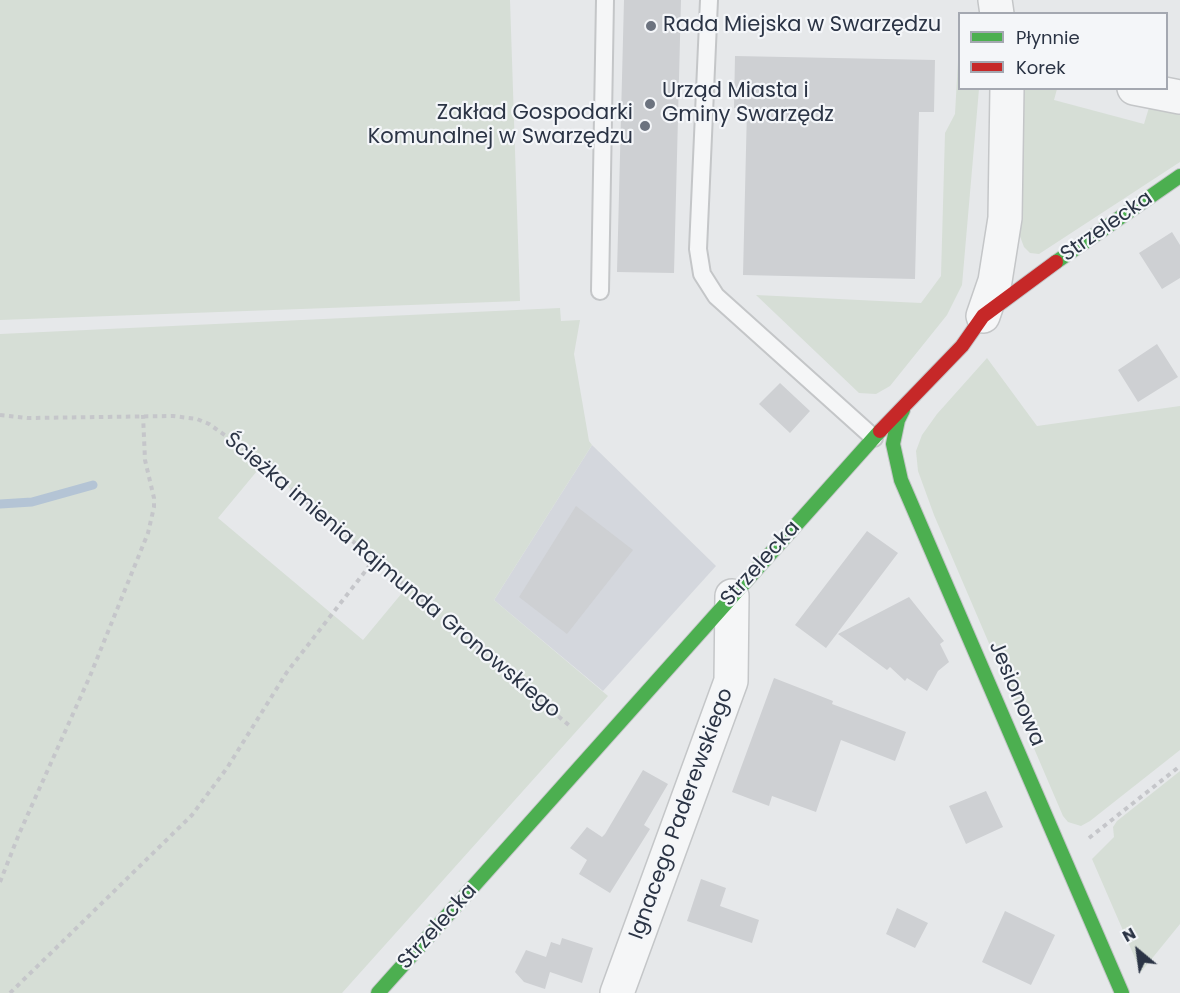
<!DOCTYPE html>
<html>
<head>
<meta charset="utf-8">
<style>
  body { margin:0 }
  #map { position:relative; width:1180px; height:993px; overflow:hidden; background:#e6e8ea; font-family:Poppins,sans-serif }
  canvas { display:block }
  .legend { position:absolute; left:958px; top:12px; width:210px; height:78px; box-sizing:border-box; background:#f4f6f9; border:2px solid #a4a8b1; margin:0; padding:8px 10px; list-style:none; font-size:18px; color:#2b3445 }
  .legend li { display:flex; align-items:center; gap:12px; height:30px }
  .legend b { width:30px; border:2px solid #a4a8b1 }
  .north { position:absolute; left:1108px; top:921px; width:60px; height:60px; -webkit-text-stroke:4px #f4f6f9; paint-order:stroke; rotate:331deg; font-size:16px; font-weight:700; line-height:24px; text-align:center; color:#2b3445 }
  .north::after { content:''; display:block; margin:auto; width:21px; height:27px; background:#2b3445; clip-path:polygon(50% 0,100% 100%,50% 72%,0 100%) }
</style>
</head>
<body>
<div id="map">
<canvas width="1180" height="993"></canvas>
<ul class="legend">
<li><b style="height:8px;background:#4caf50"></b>Płynnie</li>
<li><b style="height:8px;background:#c62828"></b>Korek</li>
</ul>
<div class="north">N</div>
</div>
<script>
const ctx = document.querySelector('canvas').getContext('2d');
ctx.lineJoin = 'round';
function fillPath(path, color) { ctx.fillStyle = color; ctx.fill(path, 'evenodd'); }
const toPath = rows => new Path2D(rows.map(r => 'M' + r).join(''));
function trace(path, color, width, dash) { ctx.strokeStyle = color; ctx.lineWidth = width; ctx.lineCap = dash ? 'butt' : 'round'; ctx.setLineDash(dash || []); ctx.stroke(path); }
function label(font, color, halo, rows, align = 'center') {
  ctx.font = font + ' Poppins,sans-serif'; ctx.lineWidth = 4.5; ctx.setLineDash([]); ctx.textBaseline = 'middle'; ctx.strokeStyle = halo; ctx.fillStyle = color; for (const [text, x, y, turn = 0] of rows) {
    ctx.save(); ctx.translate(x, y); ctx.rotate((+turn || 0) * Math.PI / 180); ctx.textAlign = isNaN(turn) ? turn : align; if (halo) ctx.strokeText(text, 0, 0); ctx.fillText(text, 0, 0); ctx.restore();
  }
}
fillPath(toPath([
  [592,445,716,566,603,691,494,600]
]), '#d4d7dd');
fillPath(toPath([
  [0,0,510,0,520,301,0,320],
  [958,61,960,88,979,89,962,285,947,315,890,386,876,394,859,393,756,295,921,303,941,276,945,133,955,114],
  [1024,89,1057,89,1054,100,1144,124,1151,101,1180,105,1180,162,1039,254,1030,253,1024,247,1018,231],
  [560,308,561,321,580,320,574,354,589,441,592,445,494,600,608,696,342,993,0,993,0,334],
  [262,465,407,587,363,640,218,518],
  [987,358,1037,426,1180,406,1180,750,1090,821,1081,826,1068,822,1063,816,934,515,918,471,916,451,922,435,937,414],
  [1180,771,1180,924,1141,972,1092,859,1114,837,1113,827,1117,821]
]), '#d6ded6');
trace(toPath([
  [0,504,32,502,93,485]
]), '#b4c4d5', 9);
fillPath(toPath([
  [624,0,681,0,674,273,617,272],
  [735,56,935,60,934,112,919,112,915,279,743,275,747,108,734,108],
  [1172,232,1180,245,1180,278,1162,289,1139,253],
  [1157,344,1178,377,1138,402,1118,370],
  [780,383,810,411,790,433,759,404],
  [576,506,633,550,567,634,519,597],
  [867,531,898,553,826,648,795,625],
  [909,597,944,641,940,644,949,662,938,671,927,691,907,678,905,681,890,667,887,670,838,634],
  [774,678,833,701,832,704,906,732,895,761,841,740,816,812,772,796,769,806,732,792],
  [643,770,668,784,644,825,650,829,610,893,579,874,587,860,570,848,587,827,602,837,605,834],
  [986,791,1003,827,966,844,949,806],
  [701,879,726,888,720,906,759,920,752,943,687,921],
  [897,908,928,923,915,948,886,934],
  [1005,911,1055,935,1031,985,982,962],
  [562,938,593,948,582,983,550,972,545,989,524,982,515,972,526,950,546,957,551,942,560,945]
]), '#ced0d3');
const lane = toPath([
  [709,0,698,249,702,274,716,296,874,438],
  [600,291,605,0]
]);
const street = toPath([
  [995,0,997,14],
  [1134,88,1180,97],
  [983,316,995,281,1005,218,1007,88],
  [617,993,731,681,732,596]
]);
const fast = toPath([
  [1056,262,1180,176],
  [903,410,898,420,893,444,901,480,1122,993],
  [378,993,880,431]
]);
const jam = toPath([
  [880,431,962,346,983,316,1056,262]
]);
trace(lane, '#c4c6c8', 20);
trace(street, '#c4c6c8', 36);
trace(fast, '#c4c6c8', 16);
trace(jam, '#c4c6c8', 16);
trace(toPath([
  [0,415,28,418,173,416,197,419,209,424,243,448,571,727],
  [1089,838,1180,766],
  [0,882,19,834,90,676,148,533,154,507,154,498,145,460,143,415],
  [10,993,192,815,227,768,287,672,374,560]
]), '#c5c6ca', 4, [4.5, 4.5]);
trace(lane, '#f5f6f7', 16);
trace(street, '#f5f6f7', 33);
trace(fast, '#4caf50', 14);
trace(jam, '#c62828', 14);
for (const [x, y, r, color] of [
  [651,26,6,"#6c737f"],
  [650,104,6,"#6c737f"],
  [645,126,6,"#6c737f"]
]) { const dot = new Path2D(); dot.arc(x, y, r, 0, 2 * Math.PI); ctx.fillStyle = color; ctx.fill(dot); trace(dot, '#f4f6f9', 2); }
label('21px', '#2b3445', '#f4f6f9', [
  ["Rada Miejska w Swarzędzu",663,26],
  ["Urząd Miasta i",662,92],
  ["Gminy Swarzędz",662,116],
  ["Zakład Gospodarki",633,114,"right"],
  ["Komunalnej w Swarzędzu",633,138,"right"]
], 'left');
label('21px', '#2b3445', '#f4f6f9', [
  ["Strzelecka",1107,227,-35],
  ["Strzelecka",761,564,-48],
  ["Ścieżka imienia Rajmunda Gronowskiego",392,576,40],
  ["Jesionowa",1016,694,67],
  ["Ignacego Paderewskiego",682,814,-70],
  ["Strzelecka",438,927,-48]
]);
</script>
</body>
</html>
